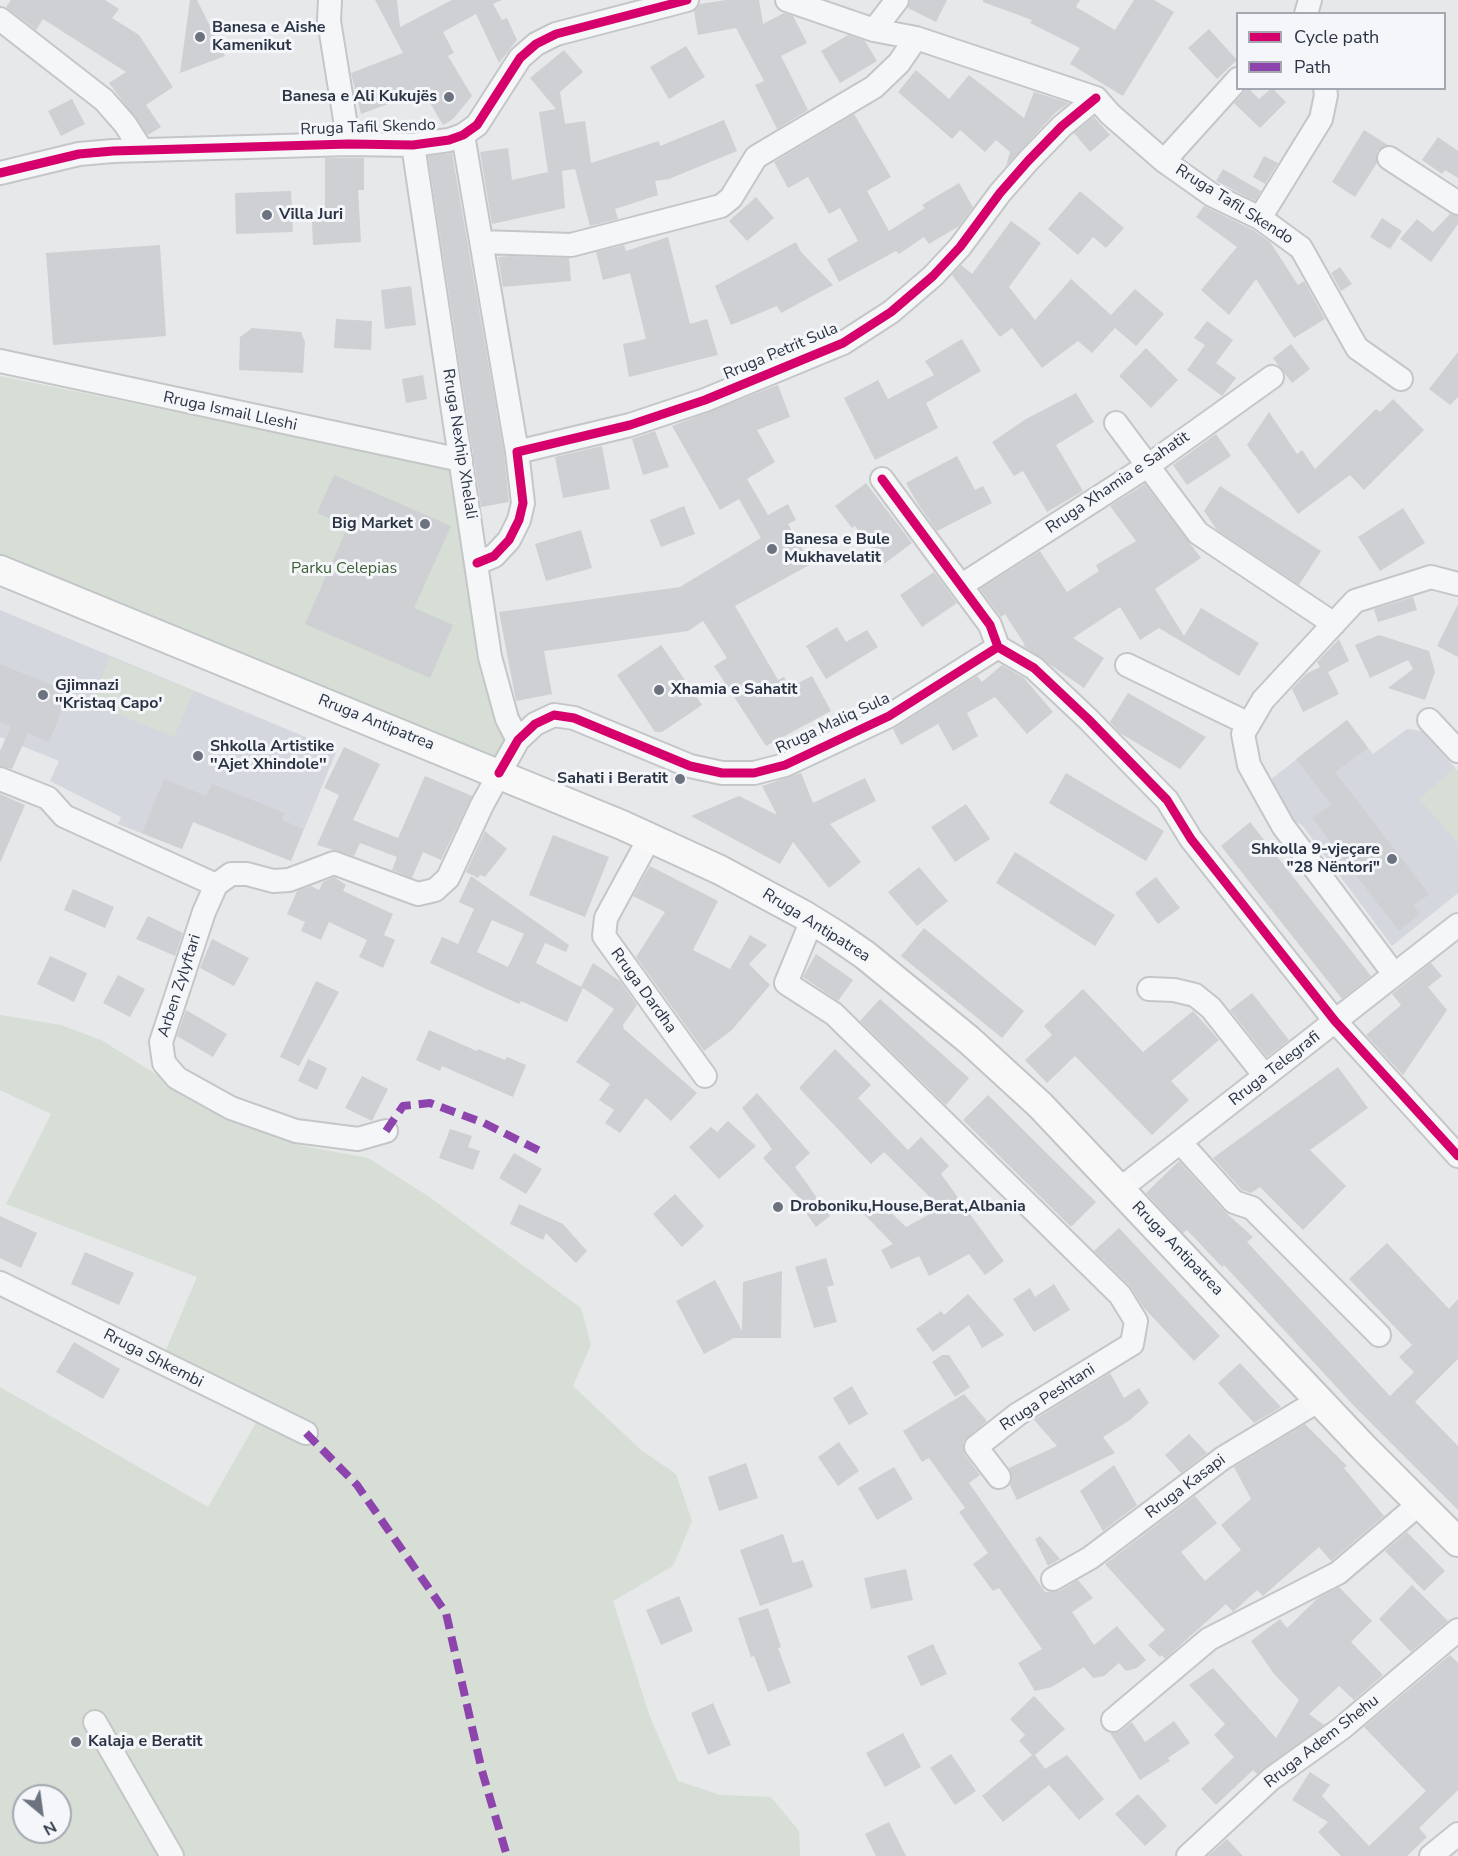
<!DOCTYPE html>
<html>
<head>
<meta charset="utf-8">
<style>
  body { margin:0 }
  #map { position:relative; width:1458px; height:1856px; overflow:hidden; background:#e6e8ea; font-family:"Nunito Sans",sans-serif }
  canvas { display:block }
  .legend { position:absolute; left:1236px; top:12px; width:210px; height:78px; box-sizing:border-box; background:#f4f6f9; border:2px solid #a4a8b1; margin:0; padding:8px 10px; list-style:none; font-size:18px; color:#2b3445 }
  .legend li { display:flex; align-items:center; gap:12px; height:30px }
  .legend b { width:30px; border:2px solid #a4a8b1 }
  .north { position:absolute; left:12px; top:1784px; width:60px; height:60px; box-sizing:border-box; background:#f4f6f9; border:2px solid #a4a8b1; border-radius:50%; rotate:151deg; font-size:16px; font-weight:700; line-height:24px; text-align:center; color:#2b3445 }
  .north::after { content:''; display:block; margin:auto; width:21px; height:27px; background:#6c737f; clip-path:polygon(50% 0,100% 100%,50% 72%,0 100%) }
</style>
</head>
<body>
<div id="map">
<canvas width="1458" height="1856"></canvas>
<ul class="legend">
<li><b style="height:8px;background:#d6006c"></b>Cycle path</li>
<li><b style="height:8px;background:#8e44ad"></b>Path</li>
</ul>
<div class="north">N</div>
</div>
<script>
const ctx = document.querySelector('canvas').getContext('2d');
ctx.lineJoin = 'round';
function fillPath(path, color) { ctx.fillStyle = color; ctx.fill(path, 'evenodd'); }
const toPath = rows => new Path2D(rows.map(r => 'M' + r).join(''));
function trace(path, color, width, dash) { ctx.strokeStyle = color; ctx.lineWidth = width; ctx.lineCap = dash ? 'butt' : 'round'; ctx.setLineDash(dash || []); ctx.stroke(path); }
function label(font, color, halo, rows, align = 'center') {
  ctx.font = font + ' "Nunito Sans",sans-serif'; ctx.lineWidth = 6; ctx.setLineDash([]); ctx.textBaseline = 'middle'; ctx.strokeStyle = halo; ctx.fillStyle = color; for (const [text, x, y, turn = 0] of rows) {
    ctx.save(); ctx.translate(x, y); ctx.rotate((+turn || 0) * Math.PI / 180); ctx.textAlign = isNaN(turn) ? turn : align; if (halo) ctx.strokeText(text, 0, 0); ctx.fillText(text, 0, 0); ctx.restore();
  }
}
fillPath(toPath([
  [0,610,337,750,291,861,193,822,182,849,118,824,121,817,50,781,59,761,0,737],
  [1347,720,1373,754,1407,729,1422,731,1458,771,1458,893,1392,946,1302,825,1281,815,1266,783]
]), '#d4d7dd');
fillPath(toPath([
  [0,376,454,469,488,695,505,736,495,760,0,560],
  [110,657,194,691,174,737,90,703],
  [1454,768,1458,772,1458,843,1419,799],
  [0,1015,61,1025,101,1040,217,1112,298,1145,368,1158,428,1196,581,1308,591,1345,573,1386,641,1450,676,1474,692,1521,673,1566,613,1601,650,1717,678,1781,720,1795,771,1797,799,1831,800,1856,0,1856,0,1387,208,1507,265,1407,163,1357,197,1277,6,1204,51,1114,0,1090],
  [24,1796,60,1796,60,1832,24,1832]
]), '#d6ded6');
fillPath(toPath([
  [11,0,105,0,119,9,112,18,139,35,173,87,146,105,161,127,148,135,109,83,126,72,43,19,36,30,6,7],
  [190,0,197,0,225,56,180,73],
  [375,0,397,0,400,27,452,0,502,0,493,4,502,20,507,18,517,40,499,63,476,14,443,32,454,53,448,56,472,96,453,119,443,125,423,91,361,114,351,73,403,53],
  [726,0,759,0,763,24,784,13,793,16,807,43,781,56,808,110,777,129,755,85,764,81,736,28,698,35,694,11,700,4],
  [910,0,947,0,936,22,908,8],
  [983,0,1080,0,1076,7,1115,30,1134,0,1154,0,1174,12,1123,96,1070,64,1080,48,1030,23,1032,20,983,2],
  [1209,29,1237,60,1217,79,1188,48],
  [848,35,865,41,877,61,840,83,821,51],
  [686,46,705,77,669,99,650,67],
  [564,50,583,72,560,92,565,124,585,121,591,163,659,141,660,146,724,120,737,151,669,179,655,181,658,195,615,209,618,219,590,226,575,169,562,171,565,208,492,224,480,152,508,148,512,180,548,172,539,112,556,109,530,78],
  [916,70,949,99,969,75,1024,118,1034,92,1069,103,1056,112,1006,166,1010,152,996,140,985,152,960,130,952,139,898,92],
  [1248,88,1259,99,1272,88,1286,102,1260,128,1234,103],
  [72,99,85,124,61,136,48,111],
  [854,114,891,177,867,191,889,231,925,208,922,205,959,183,973,207,959,226,929,244,924,237,899,254,896,251,839,282,827,259,858,241,840,208,829,214,808,177,788,188,774,162],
  [1094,117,1110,135,1090,152,1074,133],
  [1364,130,1388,145,1377,151,1377,163,1355,197,1332,182],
  [1438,137,1458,151,1458,178,1445,170,1442,174,1422,160],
  [452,153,504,454,509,502,481,507,428,156],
  [1264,156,1278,163,1265,184,1253,177],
  [325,158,364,158,364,190,358,190,361,242,313,245,312,221,325,220],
  [1223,169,1261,191,1255,201,1216,181],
  [291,191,293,232,236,234,235,193],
  [1080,191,1124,228,1106,248,1093,237,1078,255,1048,229],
  [756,197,774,218,747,241,729,221],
  [1204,206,1253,230,1270,242,1298,285,1304,281,1325,319,1294,338,1256,279,1229,315,1201,290,1237,247,1196,217],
  [1450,214,1458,216,1458,224,1431,262,1400,239,1417,219,1433,232],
  [1382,218,1402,231,1390,249,1370,237],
  [1011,221,1041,243,1009,287,1035,320,1071,279,1111,315,1135,289,1164,314,1136,346,1115,328,1092,353,1078,341,1042,368,1012,328,1000,337,952,275,961,265,972,274],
  [668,237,690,324,707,319,718,355,629,377,623,344,646,339,630,273,603,280,596,252,624,245,626,251],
  [796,242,801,252,833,285,781,313,777,306,731,325,715,286],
  [160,245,166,336,53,345,46,253],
  [509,256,569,258,571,281,503,287,498,257],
  [1340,267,1352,284,1341,291,1331,273],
  [411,286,416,325,385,329,381,290],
  [336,319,372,321,371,350,334,348],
  [1207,321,1233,340,1216,363,1236,378,1222,396,1187,370,1205,345,1194,338],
  [252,328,301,332,305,342,303,373,239,370,240,337],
  [962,339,981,371,926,403,938,428,875,460,844,398,878,380,888,399,934,375,925,361],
  [1291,344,1310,369,1292,383,1273,358],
  [1146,348,1178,380,1151,408,1119,376],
  [1458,352,1458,397,1450,405,1429,389],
  [423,375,427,399,406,403,402,379],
  [778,385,790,417,757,430,775,462,747,479,768,515,788,504,796,520,788,524,811,564,735,606,778,680,784,677,790,687,812,676,831,711,766,746,714,666,727,658,703,621,688,631,544,651,552,694,516,701,499,612,680,587,761,538,739,499,720,510,672,426],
  [1076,393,1094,422,1056,445,1083,491,1047,512,1023,471,1014,476,992,442,1026,419],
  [1393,399,1424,430,1364,490,1350,475,1298,514,1247,445,1269,412,1297,454,1302,450,1315,469,1376,409,1380,412],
  [655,431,669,467,643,475,632,439],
  [1216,434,1231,456,1187,485,1173,465],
  [602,446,610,489,563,498,555,457],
  [957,456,975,490,983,486,992,503,937,531,918,504,906,483],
  [334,475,451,526,414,608,453,625,430,678,305,624,348,526,317,513],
  [866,483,912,543,884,564,855,526,852,528,835,506],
  [1145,484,1201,558,1155,589,1184,636,1201,608,1259,643,1239,676,1159,628,1140,640,1120,607,1073,638,1104,658,1084,688,1023,646,1025,645,1005,614,1001,617,980,589,1040,551,1067,592,1099,571,1096,565,1136,541,1110,506],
  [1220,486,1321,551,1299,585,1217,530,1204,511],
  [684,506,695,534,661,547,650,520],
  [1403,508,1425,543,1380,571,1358,537],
  [581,530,592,568,546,581,535,544],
  [934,572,957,603,922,627,900,595],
  [1413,597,1417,610,1378,622,1374,609],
  [1458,604,1458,657,1437,646],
  [837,627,846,642,867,630,878,647,826,679,806,646],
  [1379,635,1429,651,1435,672,1425,700,1388,688,1413,669,1408,660,1370,678,1355,645],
  [1339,639,1349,661,1328,672,1339,694,1303,712,1292,689,1306,674,1320,667,1317,662],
  [661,645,702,705,662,732,655,732,617,675],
  [0,664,69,692,49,742,28,733,12,769,0,766,0,751,11,726,0,722],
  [1002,665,1024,678,1053,712,1027,734,995,697,967,713,978,736,953,751,938,724,901,745,893,729,977,676,982,682],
  [1128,693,1206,737,1180,769,1120,733,1110,722],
  [1347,720,1368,748,1335,772,1429,894,1413,906,1420,914,1399,931,1312,818,1331,804,1296,759],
  [344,747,380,764,353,820,398,838,425,776,472,796,441,860,423,852,412,878,392,870,397,857,360,843,354,856,317,845,339,795,324,788],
  [801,773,813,803,865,778,876,801,830,824,861,862,829,888,793,842,780,864,691,816,739,796,777,815,762,786],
  [1066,773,1164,831,1146,861,1049,803],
  [164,779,206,796,212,784,285,813,282,820,303,829,291,861,193,822,182,849,142,833],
  [0,794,25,805,0,863],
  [966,804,990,839,955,862,931,827],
  [1250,822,1371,976,1342,999,1221,846],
  [485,831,507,849,485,877,480,875,478,878,466,872],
  [553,835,609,857,585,917,529,895],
  [1015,852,1115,915,1095,946,996,883],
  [650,866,718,901,693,950,730,969,750,935,767,945,749,964,770,985,732,1030,704,1051,636,957,665,912,633,896],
  [919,867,948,901,917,926,888,892],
  [471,876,569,945,566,952,545,943,536,963,581,987,593,963,620,981,637,1005,623,1025,624,1029,697,1093,671,1121,646,1098,620,1133,605,1123,614,1110,599,1100,610,1084,576,1062,614,1009,583,988,567,1022,521,1001,519,1004,430,963,442,937,458,944,474,909,459,902],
  [492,920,524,934,508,967,477,952],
  [334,877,346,885,343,891,393,914,384,935,395,940,383,968,359,957,367,940,329,922,321,940,301,931,305,922,287,914,297,891,311,886,319,890,323,882],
  [1156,877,1180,908,1158,924,1135,893],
  [73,889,114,907,105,928,64,910],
  [148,916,183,933,175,956,136,939],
  [924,928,1024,1011,1002,1038,901,956],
  [212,939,249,958,234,986,200,968],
  [816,954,853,980,838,1001,803,977],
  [50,956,87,973,74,1002,37,984],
  [1431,963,1442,976,1428,987,1447,1010,1403,1075,1366,1035,1401,1005,1392,994],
  [118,975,145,989,130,1017,103,1003],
  [316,981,339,992,299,1066,280,1057],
  [1083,989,1143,1052,1193,1011,1219,1040,1171,1081,1189,1100,1152,1135,1075,1056,1047,1083,1025,1060,1052,1035,1044,1026],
  [1252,993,1289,1040,1267,1057,1230,1010],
  [880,999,969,1078,946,1105,860,1021],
  [186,1010,227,1034,213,1057,177,1036],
  [429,1030,477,1051,478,1049,505,1060,507,1057,526,1065,513,1097,442,1066,440,1071,416,1060],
  [835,1049,871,1085,858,1098,908,1150,921,1137,949,1166,941,1174,1004,1261,985,1275,969,1254,929,1276,919,1256,891,1269,881,1250,893,1244,861,1211,875,1197,906,1227,941,1208,884,1152,871,1164,799,1088],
  [308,1059,327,1068,317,1090,298,1081],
  [1338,1067,1368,1108,1310,1150,1346,1186,1303,1230,1260,1187,1251,1193,1242,1190,1213,1158],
  [362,1076,388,1089,372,1121,345,1108],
  [757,1093,810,1153,795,1167,830,1216,816,1227,797,1200,799,1198,763,1158,772,1149,742,1108],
  [988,1095,1096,1202,1071,1227,963,1120],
  [728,1121,756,1146,719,1179,689,1147,711,1127,717,1132],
  [450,1129,472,1136,468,1147,480,1151,473,1170,439,1158],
  [514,1153,542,1169,526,1194,499,1178],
  [1179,1161,1224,1211,1253,1237,1247,1242,1390,1396,1414,1372,1399,1357,1412,1345,1349,1279,1387,1243,1449,1309,1458,1299,1458,1359,1415,1402,1458,1446,1458,1510,1354,1406,1224,1265,1222,1267,1187,1230,1183,1233,1146,1193],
  [675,1194,704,1226,682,1247,653,1214],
  [519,1204,563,1224,587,1251,576,1263,546,1233,543,1240,510,1224],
  [0,1216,37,1233,21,1268,0,1258],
  [1119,1228,1220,1336,1194,1361,1143,1307,1130,1286,1094,1251],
  [85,1252,134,1273,119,1305,71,1284],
  [826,1258,834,1285,827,1287,837,1322,814,1328,795,1267],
  [782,1271,781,1338,734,1338,704,1354,676,1301,715,1280,742,1331,743,1282],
  [1054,1284,1070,1310,1034,1332,1013,1299,1030,1288,1035,1297],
  [968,1294,1004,1335,982,1348,969,1325,933,1352,916,1329,941,1311,944,1315],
  [74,1342,120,1369,103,1399,56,1372],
  [942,1355,949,1355,970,1387,955,1397,932,1362],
  [1240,1363,1281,1407,1254,1423,1218,1383],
  [1110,1373,1124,1398,1139,1388,1149,1403,1130,1420,1103,1437,1115,1453,1017,1500,1010,1485,1012,1476,1009,1468,1057,1446,1034,1420],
  [852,1386,868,1414,849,1425,833,1398],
  [964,1394,987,1421,963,1442,965,1455,980,1475,969,1483,1045,1592,1059,1591,1078,1580,1093,1598,1072,1612,1094,1645,1117,1626,1146,1660,1137,1668,1126,1671,1119,1663,1104,1676,1093,1678,1084,1667,1052,1687,1035,1691,1018,1663,1042,1649,999,1588,993,1591,973,1564,988,1553,959,1512,965,1508,929,1458,922,1462,903,1431],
  [1305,1424,1347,1466,1344,1468,1384,1516,1331,1561,1319,1547,1263,1596,1257,1590,1233,1612,1226,1604,1165,1659,1162,1655,1160,1657,1148,1645,1165,1630,1105,1564,1195,1496,1217,1523,1181,1552,1205,1581,1241,1550,1221,1525,1251,1499,1234,1467],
  [1189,1434,1207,1453,1181,1473,1165,1455],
  [839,1442,859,1471,838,1486,818,1457],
  [746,1463,758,1498,719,1511,708,1477],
  [1114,1465,1137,1505,1103,1531,1080,1491],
  [894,1467,913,1499,877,1520,858,1488],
  [1407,1532,1445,1571,1424,1591,1385,1551],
  [783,1534,793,1563,803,1560,813,1587,760,1606,740,1550],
  [1040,1536,1060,1559,1048,1566,1035,1539],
  [906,1569,913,1600,871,1609,864,1578],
  [1412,1585,1448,1621,1411,1652,1379,1619],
  [1339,1587,1372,1621,1351,1642,1383,1675,1354,1700,1339,1686,1309,1714,1324,1725,1257,1774,1253,1770,1216,1805,1201,1789,1234,1757,1214,1735,1225,1724,1189,1685,1213,1668,1276,1738,1299,1700,1274,1674,1251,1641,1280,1619,1287,1628,1318,1598],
  [679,1596,693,1631,661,1645,646,1610],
  [768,1608,781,1647,778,1648,791,1683,768,1692,754,1656,751,1657,738,1618],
  [933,1644,947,1674,921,1686,907,1656],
  [1450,1655,1458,1663,1458,1790,1419,1828,1427,1837,1407,1856,1341,1856,1318,1832,1328,1822,1292,1800,1310,1772,1330,1785,1322,1796,1369,1846,1426,1791,1364,1727],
  [1034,1696,1065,1729,1035,1755,1045,1769,1067,1755,1104,1799,1079,1820,1049,1785,1003,1822,982,1796,1032,1755,1019,1741,1025,1735,1010,1719],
  [713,1703,731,1745,708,1755,691,1713],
  [1174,1721,1190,1743,1168,1758,1170,1761,1140,1780,1110,1733,1121,1731,1132,1722,1145,1742],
  [903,1733,921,1767,885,1787,866,1753],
  [951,1754,976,1791,955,1805,930,1768],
  [1138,1794,1167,1826,1145,1846,1115,1814],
  [889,1822,906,1856,876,1856,865,1834],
  [1227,1839,1243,1856,1208,1856]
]), '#ced0d3');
const minor = toPath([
  [330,0,329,21,349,144],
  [787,0,874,30,916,38,1096,98,1110,114,1164,161,1212,195,1260,218,1301,248,1357,348,1401,379],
  [1306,14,1310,0],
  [0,19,104,100,125,124,141,149],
  [874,30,897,0],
  [463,135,517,452],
  [413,145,490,657,507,719,518,740],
  [1389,158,1458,203],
  [1164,161,1238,79],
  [0,173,79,154,113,151,349,144,413,145,449,140,463,135,477,125,520,58,536,44,556,34,687,0],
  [1260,218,1321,119,1326,95,1325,88],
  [481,242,571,245,721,206,731,198,756,157,874,87,899,63,916,38],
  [0,361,461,460],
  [1116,423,1198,533,1334,624],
  [477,563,494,556,509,540,519,520,523,503,517,452,630,425,705,400,843,343,891,312,933,276,960,247,1000,193,1028,161,1062,126,1096,98],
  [962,585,1149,465,1272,377],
  [998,647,1034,668,1088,719,1167,800,1191,839,1335,1021,1458,1156],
  [1127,665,1249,724],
  [1429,720,1458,751],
  [0,779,48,798,64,816,216,885,231,874,247,874,273,881,289,880,334,863,418,894,435,890,448,878,482,805,518,740,535,724,554,715,574,718,690,766,722,773,754,773,785,765,889,716,998,647,990,625,882,479],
  [650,837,606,918,604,936,705,1076],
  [216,885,204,912,161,1042,164,1063,177,1078,231,1108,296,1131,358,1139,386,1131],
  [812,920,786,983,834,1014,1120,1295,1136,1321,1132,1344,1018,1414,976,1447,999,1477],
  [1394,974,1283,826,1249,765,1243,734,1263,700,1355,601,1431,577,1458,584],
  [1149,989,1174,990,1195,995,1211,1008,1265,1076],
  [1180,1142,1234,1202,1252,1208,1379,1335],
  [1120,1189,1458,925],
  [0,1283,306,1433],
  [1053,1579,1090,1558,1223,1458,1321,1399],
  [1113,1720,1209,1639,1338,1573,1419,1504],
  [95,1722,172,1856],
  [1188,1856,1271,1779,1342,1728,1458,1630],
  [1431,1856,1458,1834]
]);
const major = toPath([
  [0,570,622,825,720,870,802,914,836,935,865,955,969,1040,1040,1105,1365,1449,1458,1542]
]);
trace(minor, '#c4c6c8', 26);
trace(major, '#c2c5c8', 32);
trace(minor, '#f5f6f7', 22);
trace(major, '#f8f8f8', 28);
trace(toPath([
  [386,1131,403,1106,430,1103,484,1123,540,1151],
  [306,1433,357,1485,446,1613,482,1771,507,1856]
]), '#8e44ad', 8, [15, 8]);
trace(toPath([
  [0,173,79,154,113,151,349,144,413,145,449,140,463,135,477,125,520,58,536,44,556,34,687,0],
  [477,563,494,556,509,540,519,520,523,503,517,452,630,425,705,400,843,343,891,312,933,276,960,247,1000,193,1028,161,1062,126,1096,98],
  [998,647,1034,668,1088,719,1167,800,1191,839,1335,1021,1458,1156],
  [499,773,518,740,535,724,554,715,574,718,690,766,722,773,754,773,785,765,889,716,998,647,990,625,882,479]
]), '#d6006c', 9);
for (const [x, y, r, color] of [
  [200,37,6,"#6c737f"],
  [449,97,6,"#6c737f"],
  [267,215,6,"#6c737f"],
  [425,524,6,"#6c737f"],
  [772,549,6,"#6c737f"],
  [659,690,6,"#6c737f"],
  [43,695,6,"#6c737f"],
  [198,756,6,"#6c737f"],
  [680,779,6,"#6c737f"],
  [1392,859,6,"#6c737f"],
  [778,1207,6,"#6c737f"],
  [76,1742,6,"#6c737f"]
]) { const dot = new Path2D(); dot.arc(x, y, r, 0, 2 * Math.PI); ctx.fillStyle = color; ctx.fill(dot); trace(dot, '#f4f6f9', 2); }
label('bold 16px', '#2b3445', '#f4f6f9', [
  ["Banesa e Aishe",212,28],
  ["Kamenikut",212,46],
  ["Banesa e Ali Kukujës",437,97,"right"],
  ["Villa Juri",279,215],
  ["Big Market",413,524,"right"],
  ["Banesa e Bule",784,540],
  ["Mukhavelatit",784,558],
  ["Gjimnazi",55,686],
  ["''Kristaq Capo'",55,704],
  ["Xhamia e Sahatit",671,690],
  ["Shkolla Artistike",210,747],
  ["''Ajet Xhindole''",210,765],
  ["Sahati i Beratit",668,779,"right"],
  ["Shkolla 9-vjeçare",1380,850,"right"],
  ["\"28 Nëntori\"",1380,868,"right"],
  ["Droboniku,House,Berat,Albania",790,1207],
  ["Kalaja e Beratit",88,1742]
], 'left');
label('16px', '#2b3445', '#f4f6f9', [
  ["Rruga Tafil Skendo",368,128,-2],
  ["Rruga Tafil Skendo",1234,205,32],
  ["Rruga Petrit Sula",781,352,-23],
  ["Rruga Ismail Lleshi",230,412,12],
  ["Rruga Nexhip Xhelali",459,444,81],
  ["Rruga Xhamia e Sahatit",1118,483,-34],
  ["Rruga Antipatrea",376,723,22],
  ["Rruga Maliq Sula",833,724,-25],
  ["Rruga Antipatrea",816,926,32],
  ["Arben Zylyftari",180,986,-72],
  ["Rruga Dardha",643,991,54],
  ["Rruga Telegrafi",1275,1069,-38],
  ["Rruga Antipatrea",1177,1249,46],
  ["Rruga Shkembi",153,1359,27],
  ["Rruga Peshtani",1048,1398,-33],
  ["Rruga Kasapi",1186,1487,-37],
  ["Rruga Adem Shehu",1322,1742,-38]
]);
label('16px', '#3f6138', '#f4f6f9', [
  ["Parku Celepias",344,569]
]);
</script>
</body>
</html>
